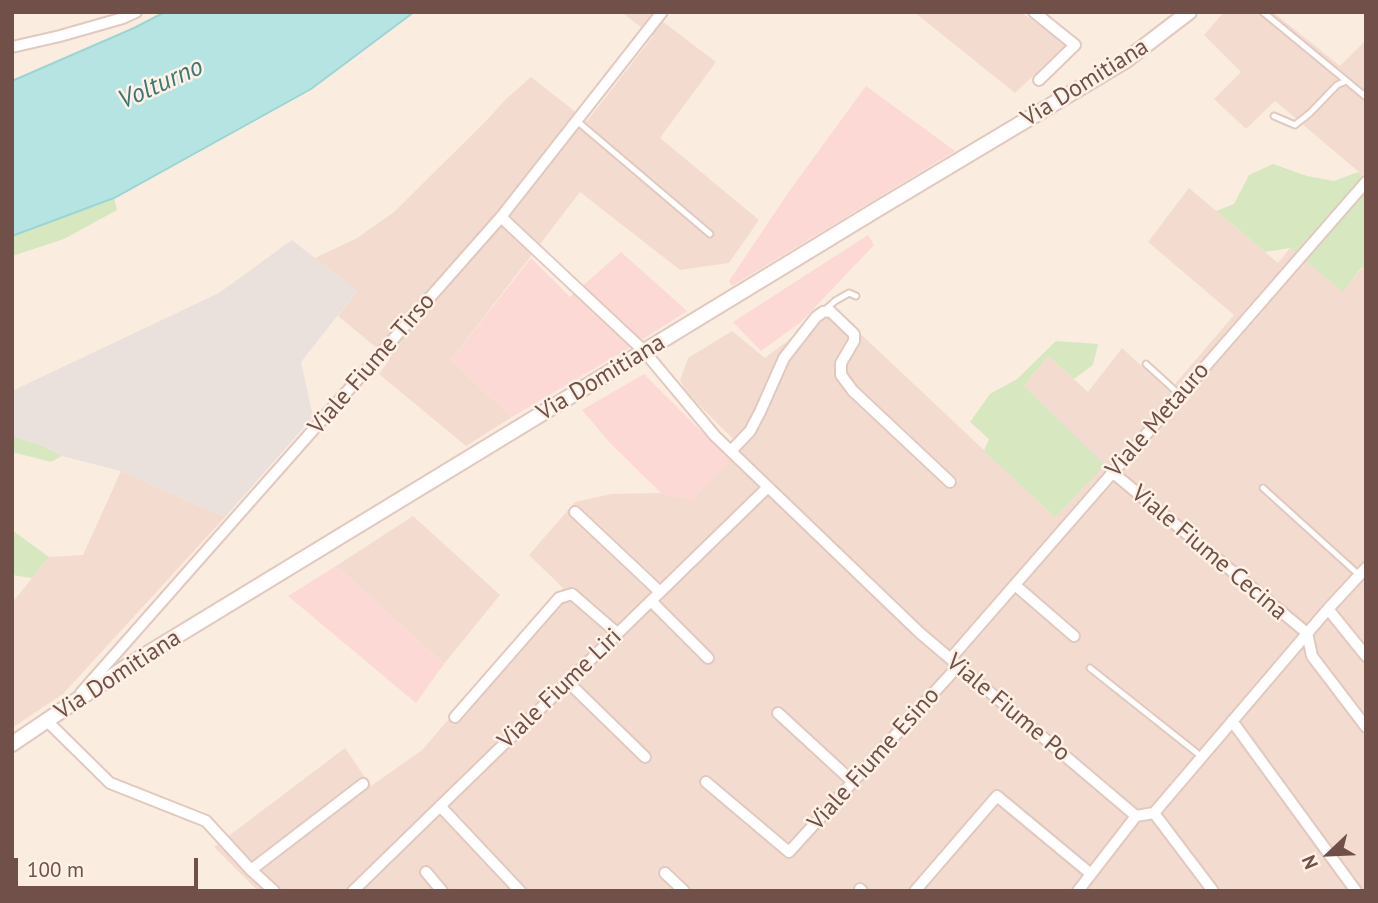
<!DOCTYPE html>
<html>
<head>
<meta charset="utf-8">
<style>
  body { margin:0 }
  #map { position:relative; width:1378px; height:903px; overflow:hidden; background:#fbece0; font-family:"PT Sans",sans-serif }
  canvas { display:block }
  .frame { position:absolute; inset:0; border:14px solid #715049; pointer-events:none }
  .north { position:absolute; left:1294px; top:819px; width:70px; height:70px; -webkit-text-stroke:5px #fff1e6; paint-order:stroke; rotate:247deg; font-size:19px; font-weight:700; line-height:28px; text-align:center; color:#715049 }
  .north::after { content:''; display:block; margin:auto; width:24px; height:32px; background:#715049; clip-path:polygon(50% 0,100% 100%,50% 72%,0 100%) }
  .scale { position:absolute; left:14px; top:858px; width:184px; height:32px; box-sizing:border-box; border:4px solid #715049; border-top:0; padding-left:9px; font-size:21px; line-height:24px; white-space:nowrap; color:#715049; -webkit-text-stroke:5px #fff1e6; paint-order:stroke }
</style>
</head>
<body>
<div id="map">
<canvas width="1378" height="903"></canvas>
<div class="frame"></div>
<div class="north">N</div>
<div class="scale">100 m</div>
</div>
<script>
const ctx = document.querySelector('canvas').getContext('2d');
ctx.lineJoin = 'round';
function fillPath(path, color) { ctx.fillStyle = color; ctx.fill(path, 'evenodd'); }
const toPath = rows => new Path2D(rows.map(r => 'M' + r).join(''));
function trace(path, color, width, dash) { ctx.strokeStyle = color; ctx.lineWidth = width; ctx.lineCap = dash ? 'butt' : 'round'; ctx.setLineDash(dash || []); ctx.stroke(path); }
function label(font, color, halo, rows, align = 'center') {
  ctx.font = font + ' "PT Sans",sans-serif'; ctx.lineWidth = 5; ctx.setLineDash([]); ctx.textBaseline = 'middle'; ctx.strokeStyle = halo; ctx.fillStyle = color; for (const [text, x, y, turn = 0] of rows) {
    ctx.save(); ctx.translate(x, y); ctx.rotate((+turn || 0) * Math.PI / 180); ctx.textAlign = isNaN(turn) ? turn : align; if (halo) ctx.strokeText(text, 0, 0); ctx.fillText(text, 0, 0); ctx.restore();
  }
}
fillPath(toPath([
  [621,12,655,12,654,15,716,62,660,138,759,220,729,263,680,270,580,192,451,360,512,417,466,446,379,374,390,359,338,316,357,291,315,258,357,238,394,212,487,120,506,99,531,77,587,121,653,36],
  [914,12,1021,12,1066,45,1015,93],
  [1224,12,1273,12,1340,66,1366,40,1366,178,1275,101,1246,129,1214,99,1241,72,1204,35],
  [1189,188,1278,263,1290,248,1343,291,1363,267,1366,269,1366,891,258,891,214,847,345,748,371,786,422,750,563,588,529,555,575,502,611,494,661,493,692,500,741,447,688,394,680,380,688,358,732,331,765,358,832,307,1055,517,1024,386,1048,356,1088,392,1122,348,1169,391,1234,315,1148,242],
  [121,471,225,517,63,694,12,728,12,603,49,557,83,555],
  [413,516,500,595,444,664,336,566]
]), '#f3dccf');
fillPath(toPath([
  [866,86,955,151,732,286,729,281,790,190],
  [868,235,874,245,801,322,761,351,733,322],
  [621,252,687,311,629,348,512,417,451,360,531,258,570,297],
  [644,374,730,460,692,500,661,493,611,444,582,410],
  [336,566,444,664,416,703,288,596]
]), '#fcd9d4');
fillPath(toPath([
  [292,240,357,291,301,362,313,417,225,517,121,471,62,456,43,446,12,436,12,391,219,293]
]), '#eae0dc');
fillPath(toPath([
  [1273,164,1307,176,1334,181,1358,172,1366,178,1366,269,1362,267,1343,292,1290,248,1265,252,1216,211,1234,204,1249,175],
  [114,198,117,210,64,239,12,256,12,236],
  [1056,341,1098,344,1093,365,1074,379,1048,356,1024,386,1105,465,1055,517,984,451,989,439,970,422,990,394,1017,379],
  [12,436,43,446,62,456,51,462,12,452],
  [12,530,49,557,32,578,12,575]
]), '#d7e8c0');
const water = toPath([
  [165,12,414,12,311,89,114,198,12,236,12,81,134,28,165,12]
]);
fillPath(water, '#b6e4e2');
trace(water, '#9dd5d4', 2);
const service = toPath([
  [1263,12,1366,97],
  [1274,116,1295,125,1310,113,1337,85,1346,81],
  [577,121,710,234],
  [825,310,835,301,849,293,856,296],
  [1146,364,1180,395],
  [1263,488,1358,574],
  [1090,668,1202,757]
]);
const minor = toPath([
  [1034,12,1075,45,1039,80],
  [12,47,60,36,123,18,136,12],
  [501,217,644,351,715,436,920,633,1136,816,1154,813,1328,609,1366,568],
  [731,451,750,431,760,412,784,358,816,317,823,312,830,311,854,334,854,341,841,363,841,375,853,391,950,482],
  [1112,472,1307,633,1312,656,1366,727],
  [575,512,660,592],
  [1015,585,1074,636],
  [651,601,708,658],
  [1328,609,1366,656],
  [951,658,1366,182],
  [568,682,645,757],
  [81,693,501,217,662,12],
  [778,713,853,782],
  [455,717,559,598,572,594,617,633],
  [47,721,110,783,206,821,251,870,274,891],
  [1232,721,1356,891],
  [706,782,789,852,959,665],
  [440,806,520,891],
  [1154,813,1213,891],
  [251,870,363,784],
  [426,872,442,891],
  [665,873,684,891],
  [860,889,862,891],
  [353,891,768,487],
  [915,891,997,796,1091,874],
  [1078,891,1136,816]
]);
const tertiary = toPath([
  [12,744,129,665,876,210,1125,61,1189,12]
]);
trace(service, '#e1c9c0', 9);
trace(minor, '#e1c9c0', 14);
trace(tertiary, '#e1c9c0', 18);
trace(service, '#fff', 5);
trace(minor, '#fff', 10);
trace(tertiary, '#fff', 14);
label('24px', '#715049', '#fff1e6', [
  ["Via Domitiana",1085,83,-32],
  ["Viale Fiume Tirso",372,364,-49],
  ["Via Domitiana",601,378,-31],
  ["Viale Metauro",1158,420,-49],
  ["Viale Fiume Cecina",1209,553,40],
  ["Via Domitiana",118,675,-33],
  ["Viale Fiume Liri",560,689,-44],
  ["Viale Fiume Po",1008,708,40],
  ["Viale Fiume Esino",874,759,-48]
]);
label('italic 26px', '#3d7776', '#fff1e6', [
  ["Volturno",161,84,-24]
]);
</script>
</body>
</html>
